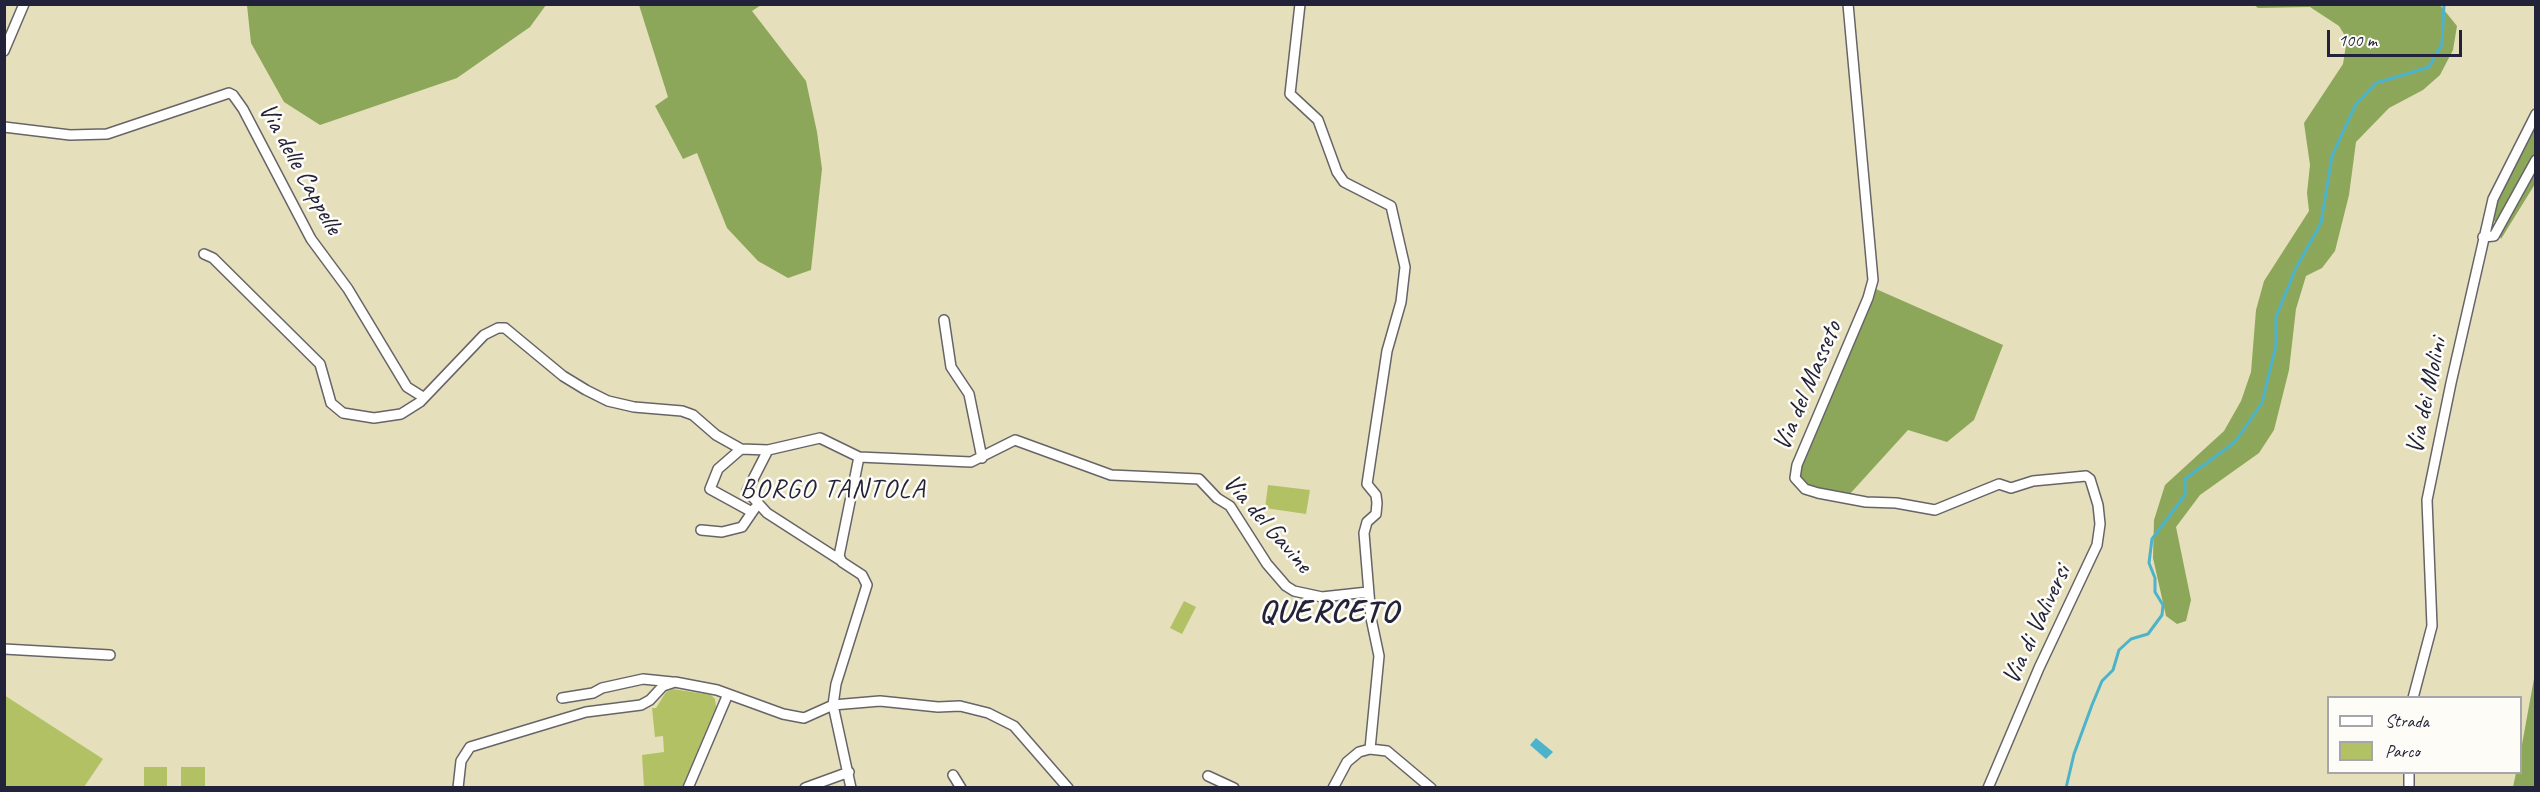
<!DOCTYPE html>
<html>
<head>
<meta charset="utf-8">
<style>
  body { margin:0 }
  #map { position:relative; width:2540px; height:792px; overflow:hidden; background:#e6dfbb; font-family:Caveat,sans-serif }
  canvas { display:block }
  .frame { position:absolute; inset:0; border:6px solid #22223b; pointer-events:none }
  .legend { position:absolute; left:2327px; top:696px; width:195px; height:78px; box-sizing:border-box; background:#fdfcf7; border:2px solid #a5a5ac; margin:0; padding:8px 10px; list-style:none; font-size:18px; color:#22223b }
  .legend li { display:flex; align-items:center; gap:12px; height:30px }
  .legend b { width:30px; border:2px solid #a5a5ac }
  .scale { position:absolute; left:2327px; top:30px; width:135px; height:27px; box-sizing:border-box; border:3px solid #22223b; border-top:0; padding-left:8px; font-size:18px; line-height:21px; white-space:nowrap; color:#22223b; -webkit-text-stroke:4px #fdfcf7; paint-order:stroke }
</style>
</head>
<body>
<div id="map">
<canvas width="2540" height="792"></canvas>
<div class="frame"></div>
<ul class="legend">
<li><b style="height:8px;background:#fff"></b>Strada</li>
<li><b style="height:16px;background:#b2c164"></b>Parco</li>
</ul>
<div class="scale">100 m</div>
</div>
<script>
const ctx = document.querySelector('canvas').getContext('2d');
ctx.lineJoin = 'round';
function fillPath(path, color) { ctx.fillStyle = color; ctx.fill(path, 'evenodd'); }
const toPath = rows => new Path2D(rows.map(r => 'M' + r).join(''));
function trace(path, color, width, dash) { ctx.strokeStyle = color; ctx.lineWidth = width; ctx.lineCap = dash ? 'butt' : 'round'; ctx.setLineDash(dash || []); ctx.stroke(path); }
function label(font, color, halo, rows, align = 'center') {
  ctx.font = font + ' Caveat,sans-serif'; ctx.lineWidth = 5; ctx.setLineDash([]); ctx.textBaseline = 'middle'; ctx.strokeStyle = halo; ctx.fillStyle = color; for (const [text, x, y, turn = 0] of rows) {
    ctx.save(); ctx.translate(x, y); ctx.rotate((+turn || 0) * Math.PI / 180); ctx.textAlign = isNaN(turn) ? turn : align; if (halo) ctx.strokeText(text, 0, 0); ctx.fillText(text, 0, 0); ctx.restore();
  }
}
fillPath(toPath([
  [1268,485,1310,490,1306,514,1265,508],
  [1184,601,1196,607,1182,634,1170,628],
  [673,689,711,695,715,699,716,707,682,787,644,787,642,755,664,752,663,736,655,737,652,708,656,708,666,692],
  [4,695,103,759,84,787,5,787],
  [144,767,167,767,167,787,144,787],
  [181,767,205,767,205,787,181,787]
]), '#b2c164');
fillPath(toPath([
  [247,5,247,4,546,5,530,27,457,78,320,125,284,102,251,43],
  [639,5,761,5,752,11,806,81,817,132,822,169,811,270,788,278,758,261,727,228,697,153,683,159,655,106,668,97],
  [2254,5,2440,5,2457,26,2453,50,2440,75,2423,90,2389,108,2356,142,2349,195,2335,251,2322,268,2306,276,2296,309,2289,370,2274,430,2259,453,2200,495,2176,527,2191,600,2186,621,2177,624,2166,616,2153,558,2154,520,2165,485,2224,431,2241,401,2251,372,2256,310,2264,281,2309,211,2307,193,2310,165,2304,123,2343,64,2347,39,2339,26,2310,7,2258,8],
  [2535,128,2535,184,2501,239,2491,212],
  [1876,289,2003,345,1974,420,1947,442,1908,430,1848,496,1809,487,1800,479,1800,465],
  [2535,673,2535,787,2513,787,2516,773,2520,772,2521,750]
]), '#8da75a');
fillPath(toPath([
  [1536,738,1553,752,1546,759,1530,745]
]), '#4cb3cb');
trace(toPath([
  [2066,788,2074,754,2092,705,2102,681,2113,670,2119,650,2131,639,2148,634,2162,615,2163,605,2155,592,2155,578,2149,563,2152,539,2185,495,2185,479,2235,442,2262,403,2276,345,2276,317,2295,270,2321,223,2332,156,2356,104,2376,83,2429,67,2442,44,2444,4]
]), '#4cb3cb', 3);
const minor = toPath([
  [1300,4,1290,94,1318,120,1337,172,1344,182,1391,206,1405,267,1401,302,1387,351,1367,484,1376,495,1377,503,1376,514,1367,522,1364,533,1371,618,1379,656,1370,749],
  [1848,4,1873,280,1868,298,1797,465,1795,478,1805,489,1818,493,1866,502,1896,503,1935,510,1999,484,2011,488,2033,481,2086,476,2090,479,2098,505,2100,524,2097,545,2039,668,1988,788],
  [4,51,24,4],
  [4,127,70,135,107,134,229,93,233,95,243,109,311,239,348,289,407,387,423,397],
  [2483,237,2494,236,2536,160],
  [204,254,213,258,320,364,331,403,343,413,374,418,401,414,420,402,484,335,498,328,505,328,563,376,586,390,608,401,634,407,682,411,693,415,716,435,741,449,768,450,820,438,859,457,971,462,1015,440,1111,475,1199,479,1217,498,1230,506,1267,564,1286,586,1294,591,1322,597,1368,592],
  [944,320,951,367,969,394,982,458],
  [741,449,718,469,710,489,752,512],
  [768,450,747,491,767,513,840,560],
  [701,530,722,532,742,527,755,508],
  [4,649,110,655],
  [562,698,593,693,602,688,643,679,672,682],
  [2413,698,2432,626,2427,500,2451,383,2493,199,2536,114],
  [2409,772,2409,788],
  [953,775,961,788],
  [1208,776,1234,788],
  [458,788,461,761,470,747,586,712,641,705,650,700,663,686,675,682,717,690,783,714,804,718,833,705,880,701,938,707,960,706,988,713,1014,726,1068,788],
  [688,788,728,694],
  [805,788,849,772],
  [851,788,833,705,836,684,867,585,862,575,842,562,839,556,859,457],
  [1333,788,1347,762,1359,752,1370,749,1387,751,1431,788]
]);
trace(minor, '#676468', 12);
trace(minor, '#fff', 9);
label('26px', '#22223b', '#fdfcf7', [
  ["Via delle Cappelle",300,169,61],
  ["Via del Masseto",1808,386,-67],
  ["Via dei Molini",2427,396,-78],
  ["Via del Gavine",1267,524,49],
  ["Via di Valiversi",2037,625,-65]
]);
ctx.letterSpacing = '1.5px';
label('27px', '#22223b', '#fdfcf7', [
  ["BORGO TANTOLA",833,490]
]);
ctx.letterSpacing = '0px';
ctx.letterSpacing = '1.5px';
label('bold 32px', '#22223b', '#fdfcf7', [
  ["QUERCETO",1329,613]
]);
ctx.letterSpacing = '0px';
</script>
</body>
</html>
